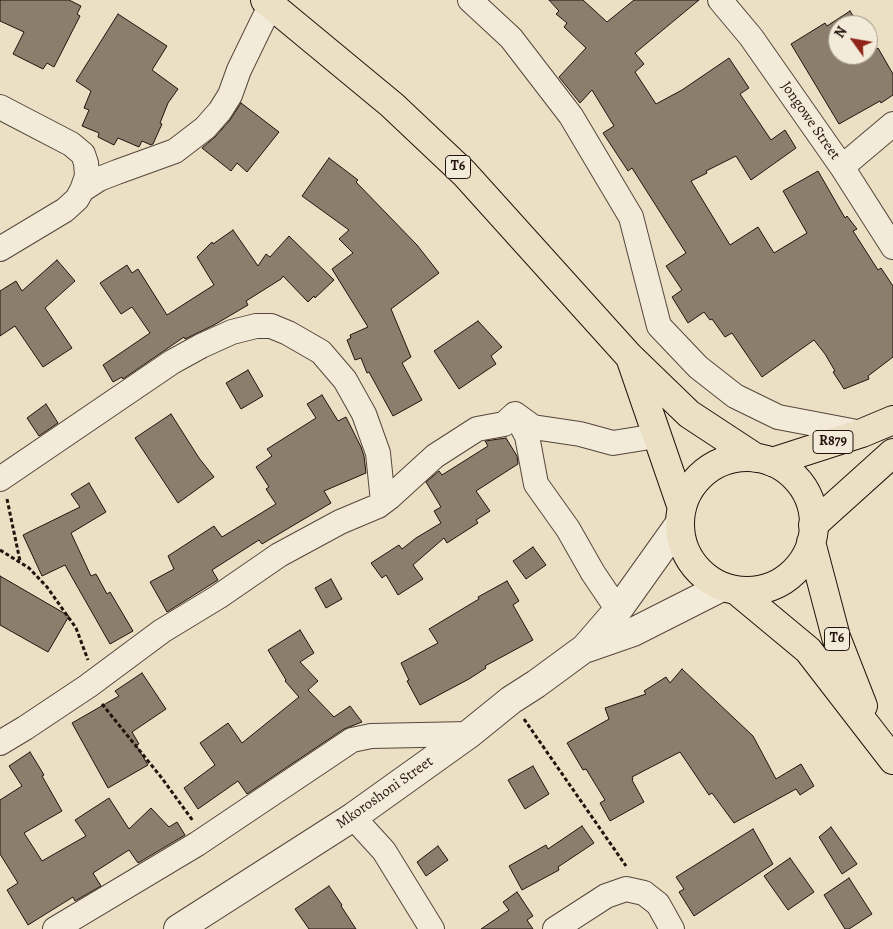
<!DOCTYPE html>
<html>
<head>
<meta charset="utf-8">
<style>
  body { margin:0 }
  #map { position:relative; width:893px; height:929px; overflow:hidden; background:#ece0c4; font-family:Alegreya,serif }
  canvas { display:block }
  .north { position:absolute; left:828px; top:15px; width:50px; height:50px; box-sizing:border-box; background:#f3ebd9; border:1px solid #a09588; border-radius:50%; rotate:302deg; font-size:14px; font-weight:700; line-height:20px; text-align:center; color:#23130e }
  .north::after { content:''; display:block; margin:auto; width:18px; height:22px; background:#8f2418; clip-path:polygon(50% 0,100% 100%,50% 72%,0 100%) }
</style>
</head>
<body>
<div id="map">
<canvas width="893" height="929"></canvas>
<div class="north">N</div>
</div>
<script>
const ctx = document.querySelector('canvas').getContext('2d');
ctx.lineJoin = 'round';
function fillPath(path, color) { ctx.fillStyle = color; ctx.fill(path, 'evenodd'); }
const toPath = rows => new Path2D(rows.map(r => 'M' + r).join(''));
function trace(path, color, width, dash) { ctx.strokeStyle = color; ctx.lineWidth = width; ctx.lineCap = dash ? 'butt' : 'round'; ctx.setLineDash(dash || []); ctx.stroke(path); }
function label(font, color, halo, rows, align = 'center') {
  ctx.font = font + ' Alegreya,serif'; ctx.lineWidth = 5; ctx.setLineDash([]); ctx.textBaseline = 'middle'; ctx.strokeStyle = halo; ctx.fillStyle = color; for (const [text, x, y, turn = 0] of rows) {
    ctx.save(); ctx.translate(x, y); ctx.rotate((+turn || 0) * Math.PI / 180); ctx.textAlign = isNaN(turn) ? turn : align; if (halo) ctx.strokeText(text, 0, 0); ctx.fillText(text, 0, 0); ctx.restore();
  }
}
const building = toPath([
  [0,0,69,0,81,6,77,14,80,16,54,67,47,63,43,69,13,54,24,32,0,21,0,0],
  [549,0,583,0,607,22,634,0,699,0,635,53,644,64,635,72,656,104,682,90,729,58,749,88,740,94,771,140,785,130,796,148,751,180,736,156,706,171,707,173,691,181,730,245,758,227,774,253,807,233,783,191,818,171,845,218,847,216,857,229,853,231,878,270,881,268,893,286,893,357,868,376,869,379,844,389,833,372,835,371,825,354,814,340,762,377,732,333,725,337,712,319,710,320,704,312,688,323,672,297,682,290,666,266,686,253,632,168,628,171,603,133,614,126,592,90,580,103,559,77,586,48,564,27,567,23,556,14,559,11,549,0],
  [850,11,859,25,838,25,838,55,868,55,868,39,875,50,878,48,893,74,893,95,881,103,880,101,839,124,791,44,825,23,827,26,850,11],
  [118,14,167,46,152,70,178,89,168,103,160,123,162,124,153,144,151,145,142,141,139,147,118,138,114,145,98,137,99,133,82,126,89,110,84,108,91,91,76,81,118,14],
  [241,103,279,132,247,172,237,163,231,171,202,148,215,137,230,120,241,103],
  [329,158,358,180,356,182,417,245,439,273,391,309,411,357,402,363,422,400,393,416,369,372,367,373,361,358,355,360,347,340,351,338,350,335,368,327,332,269,353,253,339,239,349,230,302,196,329,158],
  [233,230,258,266,266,254,270,257,289,236,334,280,315,298,314,296,308,302,283,276,281,279,246,301,248,305,214,325,185,339,184,337,123,379,122,377,113,382,103,365,150,333,132,307,121,314,100,283,127,265,132,273,138,269,167,315,214,285,197,257,212,242,213,244,233,230],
  [57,260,75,281,45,308,72,348,43,367,15,326,0,336,0,291,16,281,22,291,57,260],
  [478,321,502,347,491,356,496,364,459,389,434,351,478,321],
  [248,370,263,396,241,409,226,383,248,370],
  [322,395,338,421,346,417,361,447,364,456,366,473,324,491,331,503,262,544,259,540,212,570,218,580,167,612,150,582,174,569,168,556,214,526,222,537,276,504,266,489,269,487,256,467,272,456,267,449,316,418,307,404,322,395],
  [46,404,58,423,39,436,27,418,46,404],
  [171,414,199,458,214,477,178,503,135,438,171,414],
  [506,438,517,456,518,464,476,491,490,511,476,520,478,523,447,543,444,538,413,565,423,579,398,595,386,575,382,578,371,563,399,545,402,549,416,538,441,523,434,511,441,507,426,482,439,471,442,475,488,446,485,441,506,438],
  [89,483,106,512,71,533,91,576,96,574,107,594,110,592,133,631,110,644,65,565,42,576,23,535,80,507,71,494,89,483],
  [533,547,546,565,526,579,513,561,533,547],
  [0,576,69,616,48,652,0,625,0,576],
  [331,579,342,599,326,608,315,588,331,579],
  [507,581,519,601,513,605,533,640,485,666,486,668,469,679,420,705,407,681,409,680,401,663,438,643,429,629,479,599,478,597,507,581],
  [300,630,314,653,300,662,318,681,308,690,334,717,350,706,362,722,344,729,247,794,238,781,198,809,184,788,215,765,200,743,228,723,242,743,299,697,285,681,286,680,268,650,300,630],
  [682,669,753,736,776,779,801,764,814,786,800,795,796,789,734,823,712,793,709,795,680,752,632,777,633,779,632,780,644,802,610,821,600,803,605,800,586,769,583,770,567,743,609,719,605,708,646,694,644,691,666,677,670,683,682,669],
  [142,673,166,709,132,732,139,744,136,745,148,765,108,788,72,723,119,696,115,691,142,673],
  [30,752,44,775,42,776,62,811,24,833,42,861,86,836,75,820,109,798,129,829,151,808,169,827,177,822,185,835,138,863,129,850,93,873,101,886,75,901,73,897,28,925,7,890,18,883,0,854,0,800,22,786,9,766,30,752],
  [533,766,549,794,525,809,508,780,533,766],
  [582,826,594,843,558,867,559,870,522,890,509,866,546,845,548,849,582,826],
  [831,827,857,864,842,874,819,837,831,827],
  [753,829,773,864,694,916,679,892,684,889,676,877,753,829],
  [438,846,448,860,426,876,417,862,438,846],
  [790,858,814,892,788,910,764,876,790,858],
  [849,878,872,914,849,929,845,929,824,895,849,878],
  [329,886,342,905,341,906,356,929,309,929,295,909,329,886],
  [517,892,533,916,527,920,533,929,481,929,509,910,503,902,517,892]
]);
fillPath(building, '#8c7e6d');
trace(building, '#23130e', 1);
const minor = toPath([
  [470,0,511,38,571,116,631,217,659,326,698,367,735,396,778,417,862,433],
  [720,0,751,37,842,167,893,247],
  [0,107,71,144,83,154,86,163,87,176,82,190,77,199,65,210,0,249],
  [842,167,893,124],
  [82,190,99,179,117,172,175,151,205,128,220,111,230,95,239,70,271,4],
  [515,414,527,436,536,484,568,529,593,573,618,610],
  [0,479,172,362,201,346,232,332,256,326,271,326,288,333,321,352,345,380,364,414,378,453,383,502],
  [0,743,25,728,88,686,162,631,218,597,279,555,340,522,378,506,390,497,435,456,477,429,504,424,515,414,533,427,580,434,613,443,656,436],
  [353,817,384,851,432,929],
  [55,929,197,844,352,740,371,736,469,734],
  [555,929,606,896,626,889,644,893,658,904,672,929]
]);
const tertiary = toPath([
  [587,648,633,632,722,587],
  [178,929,353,817,469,734,511,700,536,684,585,648,618,610,680,523]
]);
const primary = toPath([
  [772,462,862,433,893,420],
  [813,525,893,453]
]);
const trunk = toPath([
  [265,0,392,105,464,173,629,356,689,414,756,458],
  [631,360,682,508],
  '680 524a67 67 0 1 1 134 0a67 67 0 1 1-134 0Z',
  [811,542,836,637,863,706],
  [737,591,808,650,893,760]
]);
trace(minor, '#55463c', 26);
trace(tertiary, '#55463c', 30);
trace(primary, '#23130e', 30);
trace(trunk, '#23130e', 30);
trace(toPath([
  [7,499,20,561],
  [0,550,29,568,47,587,76,628,88,660],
  [102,704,161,777,193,821],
  [524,719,626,866]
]), '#23130e', 3, [4, 2.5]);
trace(minor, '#f3ebd9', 24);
trace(tertiary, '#f3ebd9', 28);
trace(primary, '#ece0c4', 28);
trace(trunk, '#ece0c4', 28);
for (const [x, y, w] of [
  [458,167,25],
  [833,442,40],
  [837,639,25]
]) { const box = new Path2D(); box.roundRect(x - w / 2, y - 11.5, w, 23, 4); ctx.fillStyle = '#f3ebd9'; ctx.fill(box); trace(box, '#23130e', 1); }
label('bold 14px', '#23130e', null, [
  ["T6",458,167],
  ["R879",833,442],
  ["T6",837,639]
]);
label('15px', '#23130e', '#f3ebd9', [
  ["Jongowe Street",810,121,55],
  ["Mkoroshoni Street",385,793,-35]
]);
</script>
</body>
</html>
